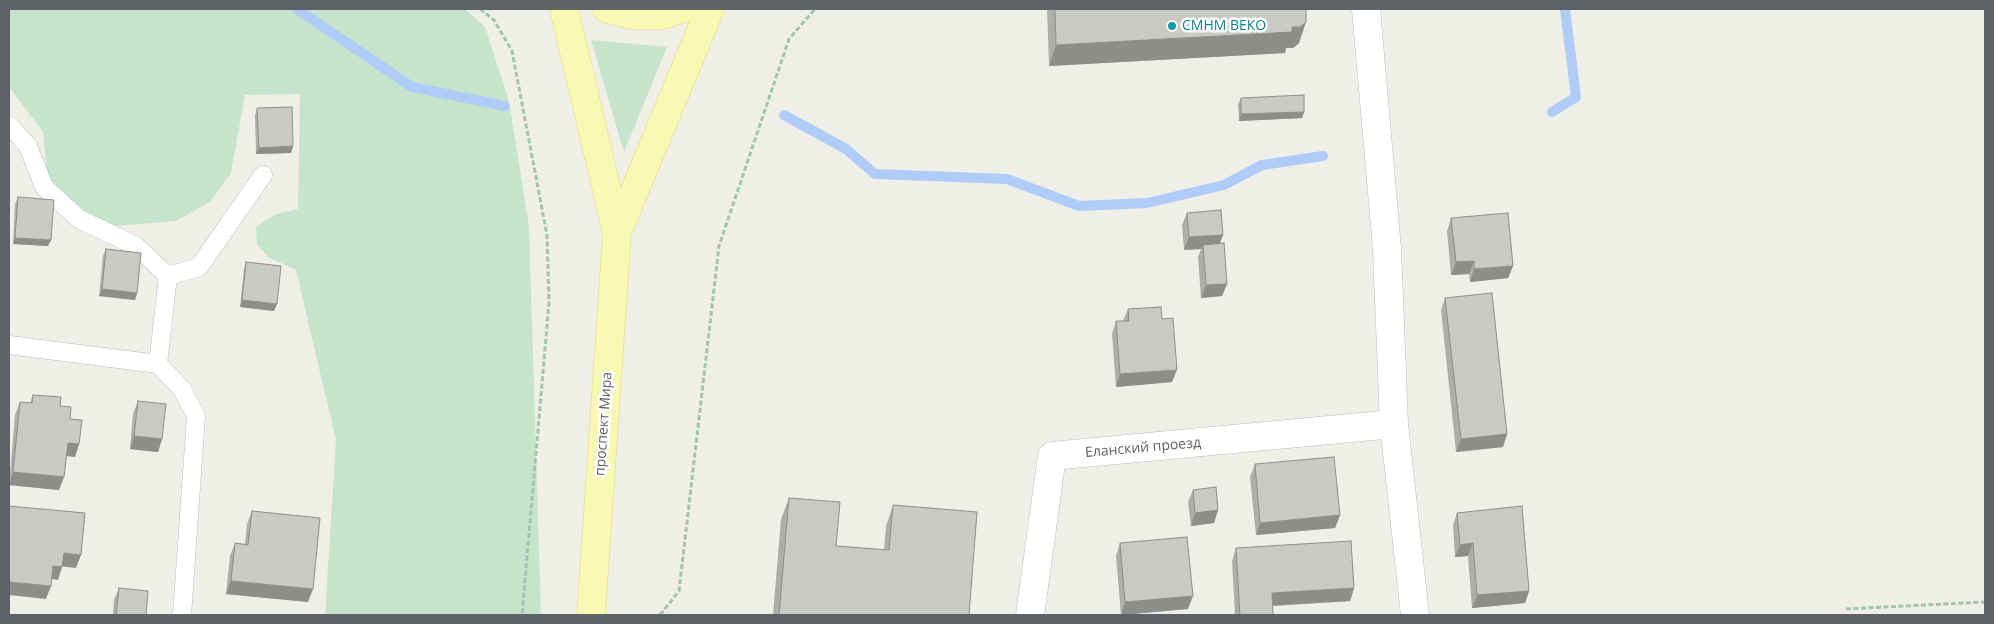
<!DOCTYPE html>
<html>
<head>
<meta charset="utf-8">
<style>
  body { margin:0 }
  #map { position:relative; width:1994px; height:624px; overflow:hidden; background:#efefe7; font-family:"Open Sans",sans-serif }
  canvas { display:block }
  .frame { position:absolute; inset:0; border:10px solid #5e6166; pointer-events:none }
</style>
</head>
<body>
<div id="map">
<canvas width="1994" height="624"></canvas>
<div class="frame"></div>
</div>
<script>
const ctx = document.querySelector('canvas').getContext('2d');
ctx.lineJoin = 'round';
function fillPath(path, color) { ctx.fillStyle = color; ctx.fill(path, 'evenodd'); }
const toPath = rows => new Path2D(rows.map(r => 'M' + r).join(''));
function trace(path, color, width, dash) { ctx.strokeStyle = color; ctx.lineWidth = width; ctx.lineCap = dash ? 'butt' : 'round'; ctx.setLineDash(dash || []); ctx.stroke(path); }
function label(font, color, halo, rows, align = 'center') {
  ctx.font = font + ' "Open Sans",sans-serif'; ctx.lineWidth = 5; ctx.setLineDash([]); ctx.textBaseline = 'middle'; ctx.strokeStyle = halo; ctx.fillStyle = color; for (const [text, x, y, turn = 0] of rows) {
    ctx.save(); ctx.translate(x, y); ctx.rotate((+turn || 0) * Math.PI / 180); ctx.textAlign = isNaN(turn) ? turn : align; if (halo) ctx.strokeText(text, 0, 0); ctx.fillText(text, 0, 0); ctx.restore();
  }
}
fillPath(toPath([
  [9,9,465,9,485,27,509,101,529,226,541,615,325,615,336,440,296,270,268,257,257,244,256,227,276,214,298,209,300,94,245,95,231,173,210,202,176,221,117,226,77,210,48,177,43,132,9,87],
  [591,40,667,47,624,152]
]), '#c6e4cb');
trace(toPath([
  [297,9,412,87,505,106],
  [1552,112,1576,97,1565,9],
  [784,115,846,149,875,174,1007,179,1079,206,1147,203,1224,185,1262,165,1323,156]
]), '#afccf8', 10);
const lane = toPath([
  [9,125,28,146,44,187,79,219,136,246,168,276],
  [168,276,199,267,263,175],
  [9,345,158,364,182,389,196,416,182,615],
  [158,364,168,276]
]);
const street = toPath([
  [1366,9,1387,249,1394,424,1415,615],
  [1030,615,1052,456,1394,424]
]);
const primary = toPath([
  [564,9,617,233,591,615],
  [607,9,632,15,663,15,682,9],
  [617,233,710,9]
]);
trace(lane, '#b9bbbf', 19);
trace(street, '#b9bbbf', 29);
trace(primary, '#e6d76a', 29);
trace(toPath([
  [480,9,494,20,512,51,547,235,549,303,522,615],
  [1846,609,1985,602],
  [660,615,679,591,719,246,789,39,815,9]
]), '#9fc5b0', 3, [5, 2.5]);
trace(lane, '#fff', 18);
trace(street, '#fff', 28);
trace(primary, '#f8f8b3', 28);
fillPath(toPath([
  [1047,9,1306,9,1299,43,1293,48,1286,48,1285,53,1049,66],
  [1241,98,1304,112,1302,118,1239,121,1238,104],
  [257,108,293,146,291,153,256,154,255,115],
  [18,197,48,246,13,244,15,204],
  [1187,213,1223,235,1220,243,1227,284,1222,296,1201,298,1198,257,1201,249,1184,250,1182,225],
  [1451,218,1513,266,1508,278,1470,282,1469,274,1451,275,1447,231],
  [106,249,137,293,135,300,99,296,103,256],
  [246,262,274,311,240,307,244,269],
  [1445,298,1507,434,1503,447,1456,452,1441,310],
  [1128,309,1162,319,1172,382,1116,387,1112,334,1116,321,1123,321],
  [33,395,60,406,70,419,79,444,75,457,66,456,59,490,9,485,15,415,20,402,30,403],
  [138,401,162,439,158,452,130,449,133,414],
  [1255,464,1340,515,1335,528,1256,535,1250,477],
  [1193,490,1218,510,1214,523,1191,526,1188,502],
  [789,498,836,546,884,550,886,526,893,505,969,615,773,615,781,519],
  [252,511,308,602,226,594,230,556,235,543,245,544,247,524],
  [1457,513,1529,591,1525,603,1472,608,1468,556,1455,557,1453,525],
  [1120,543,1188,609,1121,615,1116,556],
  [1236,548,1354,588,1350,601,1273,606,1273,615,1235,615,1232,561],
  [119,588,146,615,113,615,114,600]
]), '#afada9');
fillPath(toPath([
  [1306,22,1299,43,1293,48,1286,48,1285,53,1049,66,1056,45,1292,27],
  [1304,112,1302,118,1239,121,1241,114],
  [293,146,291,153,256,154,259,148],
  [1223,235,1218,248,1203,245,1201,249,1184,250,1189,237],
  [15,238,51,240,48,246,13,244],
  [1474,261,1469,274,1451,275,1456,262],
  [1513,266,1508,278,1470,282,1474,269],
  [1227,284,1222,296,1201,298,1206,285],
  [102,289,137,293,135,300,99,296],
  [242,300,277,304,274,311,240,307],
  [1177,370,1172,382,1116,387,1120,374],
  [1507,434,1503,447,1456,452,1461,439],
  [134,436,162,439,158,452,130,449],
  [68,443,79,444,75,457,63,455],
  [13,472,64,477,59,490,9,485],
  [1218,510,1214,523,1191,526,1195,513],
  [1340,515,1335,528,1256,535,1260,523],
  [1473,543,1468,556,1455,557,1460,545],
  [64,553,81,555,76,568,59,566],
  [53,566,62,567,58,580,48,578],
  [231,581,313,589,308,602,226,594],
  [9,582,51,586,46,599,9,595],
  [1354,588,1350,601,1267,606,1272,593],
  [1529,591,1525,603,1472,608,1477,595],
  [1193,596,1188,609,1121,615,1125,602]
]), '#8e8d89');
const building = toPath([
  [1055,9,1306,9,1306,22,1300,27,1292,27,1292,32,1056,45,1055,9],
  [1304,95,1304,112,1241,114,1241,98,1304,95],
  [292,107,293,146,259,148,257,108,292,107],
  [18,197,54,200,51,240,15,238,18,197],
  [1221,210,1223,235,1189,237,1187,213,1221,210],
  [1508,213,1513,266,1474,269,1474,261,1456,262,1451,218,1508,213],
  [1224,243,1227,284,1206,285,1203,245,1224,243],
  [106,249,141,253,137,293,102,289,106,249],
  [246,262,281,266,277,304,242,300,246,262],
  [1492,293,1507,434,1461,439,1445,298,1492,293],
  [1161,307,1162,319,1173,318,1177,370,1120,374,1116,321,1129,321,1128,309,1161,307],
  [33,395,61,397,60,406,71,407,70,419,82,420,79,444,68,443,64,477,13,472,20,402,32,403,33,395],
  [138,401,166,404,162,439,134,436,138,401],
  [1334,457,1340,515,1260,523,1255,464,1334,457],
  [1216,487,1218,510,1195,513,1193,490,1216,487],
  [789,498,840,502,836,546,889,550,893,505,977,512,969,615,779,615,789,498],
  [9,506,85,513,81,555,64,553,62,567,53,566,51,586,9,582,9,506],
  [1522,506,1529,591,1477,595,1473,543,1460,545,1457,513,1522,506],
  [252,511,320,518,313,589,231,581,235,543,248,545,252,511],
  [1187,537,1193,596,1125,602,1120,543,1187,537],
  [1351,541,1354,588,1272,593,1273,615,1240,615,1236,548,1351,541],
  [119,588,148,591,146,615,116,615,119,588]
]);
fillPath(building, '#cbc9c4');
trace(building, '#8e8d89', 1);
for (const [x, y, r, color] of [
  [1172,26,5,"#0f9aa8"]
]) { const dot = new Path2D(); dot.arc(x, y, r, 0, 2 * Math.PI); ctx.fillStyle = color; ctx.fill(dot); trace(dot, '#fff', 2); }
label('14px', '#0d838f', '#fff', [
  ["СМНМ ВЕКО",1182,26]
], 'left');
label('14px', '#5e6166', '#fff', [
  ["проспект Мира",604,424,-86],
  ["Еланский проезд",1143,448,-5]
]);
</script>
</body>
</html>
